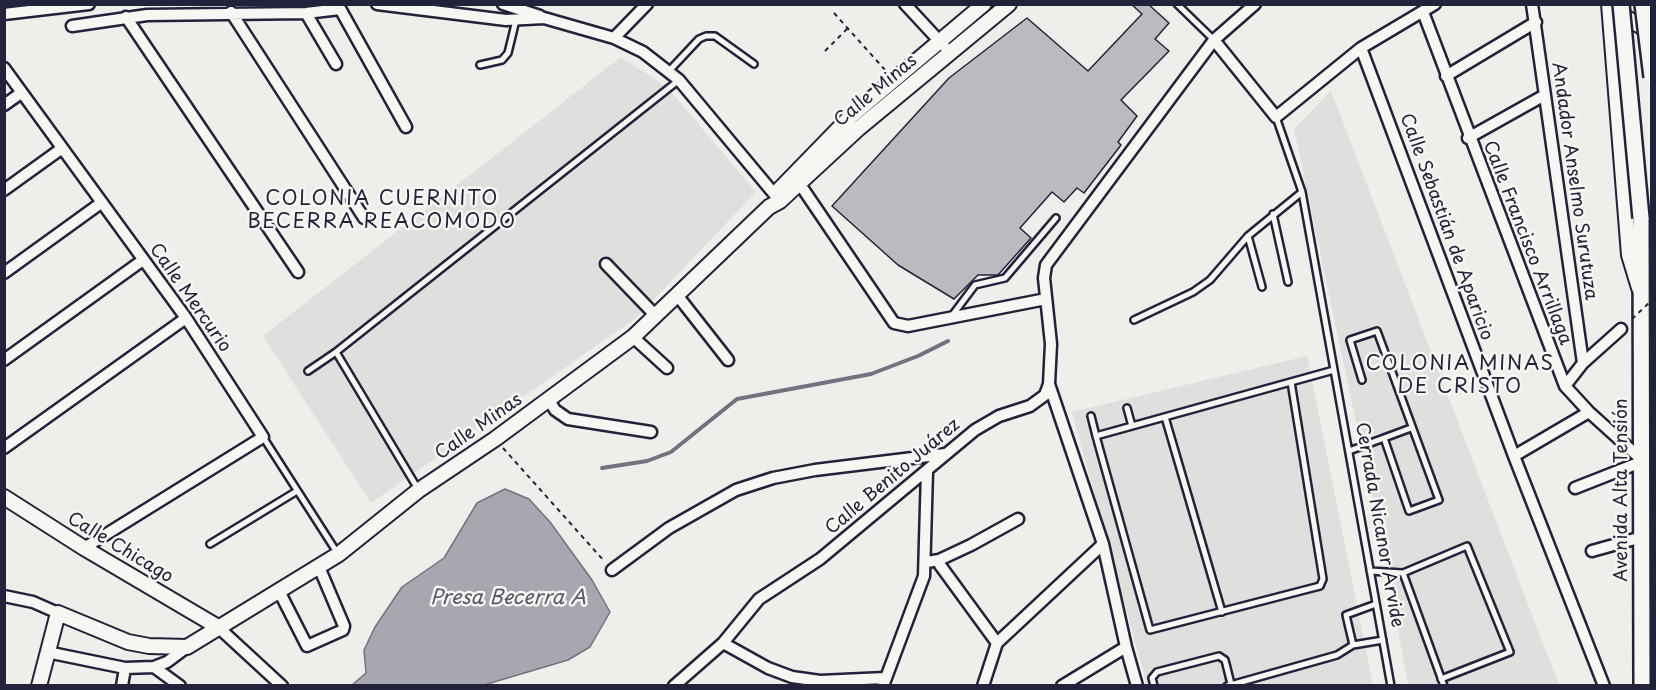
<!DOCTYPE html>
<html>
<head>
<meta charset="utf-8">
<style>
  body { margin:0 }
  #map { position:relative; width:1656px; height:690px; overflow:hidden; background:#eeeeeb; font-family:"Playpen Sans",sans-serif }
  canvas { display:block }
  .frame { position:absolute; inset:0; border:6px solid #22223b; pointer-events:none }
</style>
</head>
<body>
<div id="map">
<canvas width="1656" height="690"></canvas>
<div class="frame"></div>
</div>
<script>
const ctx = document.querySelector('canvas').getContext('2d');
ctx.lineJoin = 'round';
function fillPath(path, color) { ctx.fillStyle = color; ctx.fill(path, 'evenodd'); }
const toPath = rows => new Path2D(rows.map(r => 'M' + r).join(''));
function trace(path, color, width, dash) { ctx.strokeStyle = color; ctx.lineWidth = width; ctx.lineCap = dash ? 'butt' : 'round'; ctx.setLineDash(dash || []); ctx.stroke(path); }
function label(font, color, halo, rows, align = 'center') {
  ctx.font = font + ' "Playpen Sans",sans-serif'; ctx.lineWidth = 5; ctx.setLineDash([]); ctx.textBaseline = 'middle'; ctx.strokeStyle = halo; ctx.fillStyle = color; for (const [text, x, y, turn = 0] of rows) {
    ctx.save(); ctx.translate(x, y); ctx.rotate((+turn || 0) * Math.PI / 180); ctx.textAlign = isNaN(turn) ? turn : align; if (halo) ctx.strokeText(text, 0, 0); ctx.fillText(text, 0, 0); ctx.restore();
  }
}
fillPath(toPath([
  [621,57,667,87,756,192,636,318,371,503,263,336],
  [1331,91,1559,685,1408,685,1386,564,1294,129],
  [1307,356,1373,685,1147,685,1072,412]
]), '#dfdfde');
const water = toPath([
  [505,489,529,499,550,522,592,580,610,612,590,647,568,660,484,685,352,685,366,673,364,650,375,627,402,587,444,558,477,503,505,489]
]);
fillPath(water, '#a7a7af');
trace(water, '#727281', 1.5);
trace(toPath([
  [602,468,647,461,671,452,737,399,871,374,918,356,948,341]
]), '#727281', 4);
const building = toPath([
  [1131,4,1148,4,1169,23,1155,39,1169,51,1121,100,1137,116,1118,142,1121,145,1084,193,1077,188,1064,202,1052,192,1020,228,1031,238,998,275,978,275,954,299,898,265,832,206,949,78,1027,18,1088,71,1142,14,1131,4]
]);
fillPath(building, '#bbbbbf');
trace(building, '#22223b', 1.5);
const service = toPath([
  [1177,4,1214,40],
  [480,65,502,60,508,53,516,20],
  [669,71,699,39,706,36,715,36,754,64],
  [1276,117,1302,192,1391,686],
  [1273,214,1288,282],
  [1248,236,1262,287],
  [951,317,975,285,1005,278,1056,218],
  [1134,320,1193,292,1210,280,1248,236,1302,192],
  [336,352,418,489],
  [308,371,336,352,679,80],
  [1362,380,1350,340,1377,331,1439,500,1409,511,1384,438],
  [1291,382,1323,579,1320,586,1150,630,1096,436,1334,370],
  [1127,408,1132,426],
  [1091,416,1096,436],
  [1165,417,1222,612],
  [263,437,338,554],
  [1349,451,1411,428],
  [210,544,297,491],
  [1370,571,1403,573,1444,686],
  [1403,573,1467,546,1510,652,1441,679],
  [1376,604,1346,615,1353,645,1383,640],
  [1154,686,1152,678,1157,672,1219,656,1225,660,1231,684],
  [1227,686,1337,655,1353,645]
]);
const minor = toPath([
  [377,4,506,20,544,18,614,38,643,52,679,80,775,195],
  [503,4,540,16],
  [905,4,944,46],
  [1532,4,1583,363],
  [338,5,406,127],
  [231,12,364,218],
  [1423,12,1565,386,1589,412,1641,459],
  [306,13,336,64],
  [4,14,89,4],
  [126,17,298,272],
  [72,26,147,15,306,13,340,9],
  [614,38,647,4],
  [1214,40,1276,117,1361,48,1435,4],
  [1361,48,1514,456,1604,686],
  [4,68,186,318,263,437,84,548],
  [1446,76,1536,22],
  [4,105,21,93],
  [1468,138,1543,96],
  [795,177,894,323,908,326,1046,299],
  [4,190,61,149],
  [606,264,656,316],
  [4,273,101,203],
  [677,295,728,360],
  [633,337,667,368],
  [4,360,143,260],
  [1049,384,1103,544,1126,647,1137,686],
  [1565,386,1583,363,1621,329],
  [549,400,555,410,568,419,651,432],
  [4,448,186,318],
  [1514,456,1589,412],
  [1575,488,1641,462],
  [1592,551,1642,537],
  [927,562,939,560,971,545,1018,519],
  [940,565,997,643],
  [612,570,669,528,736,490,773,478,815,470,945,454],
  [279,591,307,646,343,630,344,626,319,567],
  [4,596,33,602,58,613],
  [218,627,282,686],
  [723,643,768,668,792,677,820,681,885,678],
  [47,652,125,668,154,667,180,686],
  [154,667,167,662,187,647],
  [122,686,125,668],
  [674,686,723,643,759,599,820,559,975,430,999,416,1030,406,1045,395,1049,384,1051,344,1044,278,1046,265,1214,40,1255,4],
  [883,686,924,576,927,471],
  [983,686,997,643,1103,544],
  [1062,686,1126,647]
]);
const tertiary = toPath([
  [1609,4,1629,255,1639,288],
  [1615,11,1652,33],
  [779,190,850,117,984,4],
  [4,497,84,548,218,627],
  [39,686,58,613,128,642,149,646,187,647,339,554,419,490,495,439,633,337,769,207,780,201,859,128,1009,4]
]);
const secondary = toPath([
  [1641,218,1642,686]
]);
trace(service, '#22223b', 10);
trace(minor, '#22223b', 15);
trace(tertiary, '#22223b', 18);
trace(secondary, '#22223b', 20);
trace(toPath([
  [834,13,886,71],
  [825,51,848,28],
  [503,448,605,562]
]), '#22223b', 2, [4.5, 4.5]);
trace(service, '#f6f6f2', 5);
trace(minor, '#f6f6f2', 10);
trace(tertiary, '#f6f6f2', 14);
trace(secondary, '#f6f6f2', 15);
const secondaryBridge = toPath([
  [1621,4,1641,218],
  [1643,4,1652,77]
]);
trace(secondaryBridge, '#22223b', 20, []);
trace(toPath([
  [1632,319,1652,300]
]), '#22223b', 2, [4.5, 4.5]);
trace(secondaryBridge, '#f6f6f2', 15);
label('18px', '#22223b', '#f6f6f2', [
  ["Calle Minas",876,91,-40],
  ["Andador Anselmo Surutuza",1574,181,82],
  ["Calle Sebastián de Aparicio",1446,227,70],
  ["Calle Francisco Arrillaga",1527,243,69],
  ["Calle Mercurio",190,298,55],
  ["Calle Minas",479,427,-35],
  ["Calle Benito Juárez",893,477,-40],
  ["Avenida Alta Tensión",1622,490,-90],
  ["Cerrada Nicanor Arvide",1379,525,80],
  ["Calle Chicago",120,548,31]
]);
ctx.letterSpacing = '1.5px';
label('20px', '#22223b', '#f6f6f2', [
  ["COLONIA CUERNITO",382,199],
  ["BECERRA REACOMODO",382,222],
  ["COLONIA MINAS",1460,364],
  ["DE CRISTO",1460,387]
]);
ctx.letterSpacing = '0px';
label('italic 20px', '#575769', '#f6f6f2', [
  ["Presa Becerra A",508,598]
]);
</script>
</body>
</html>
